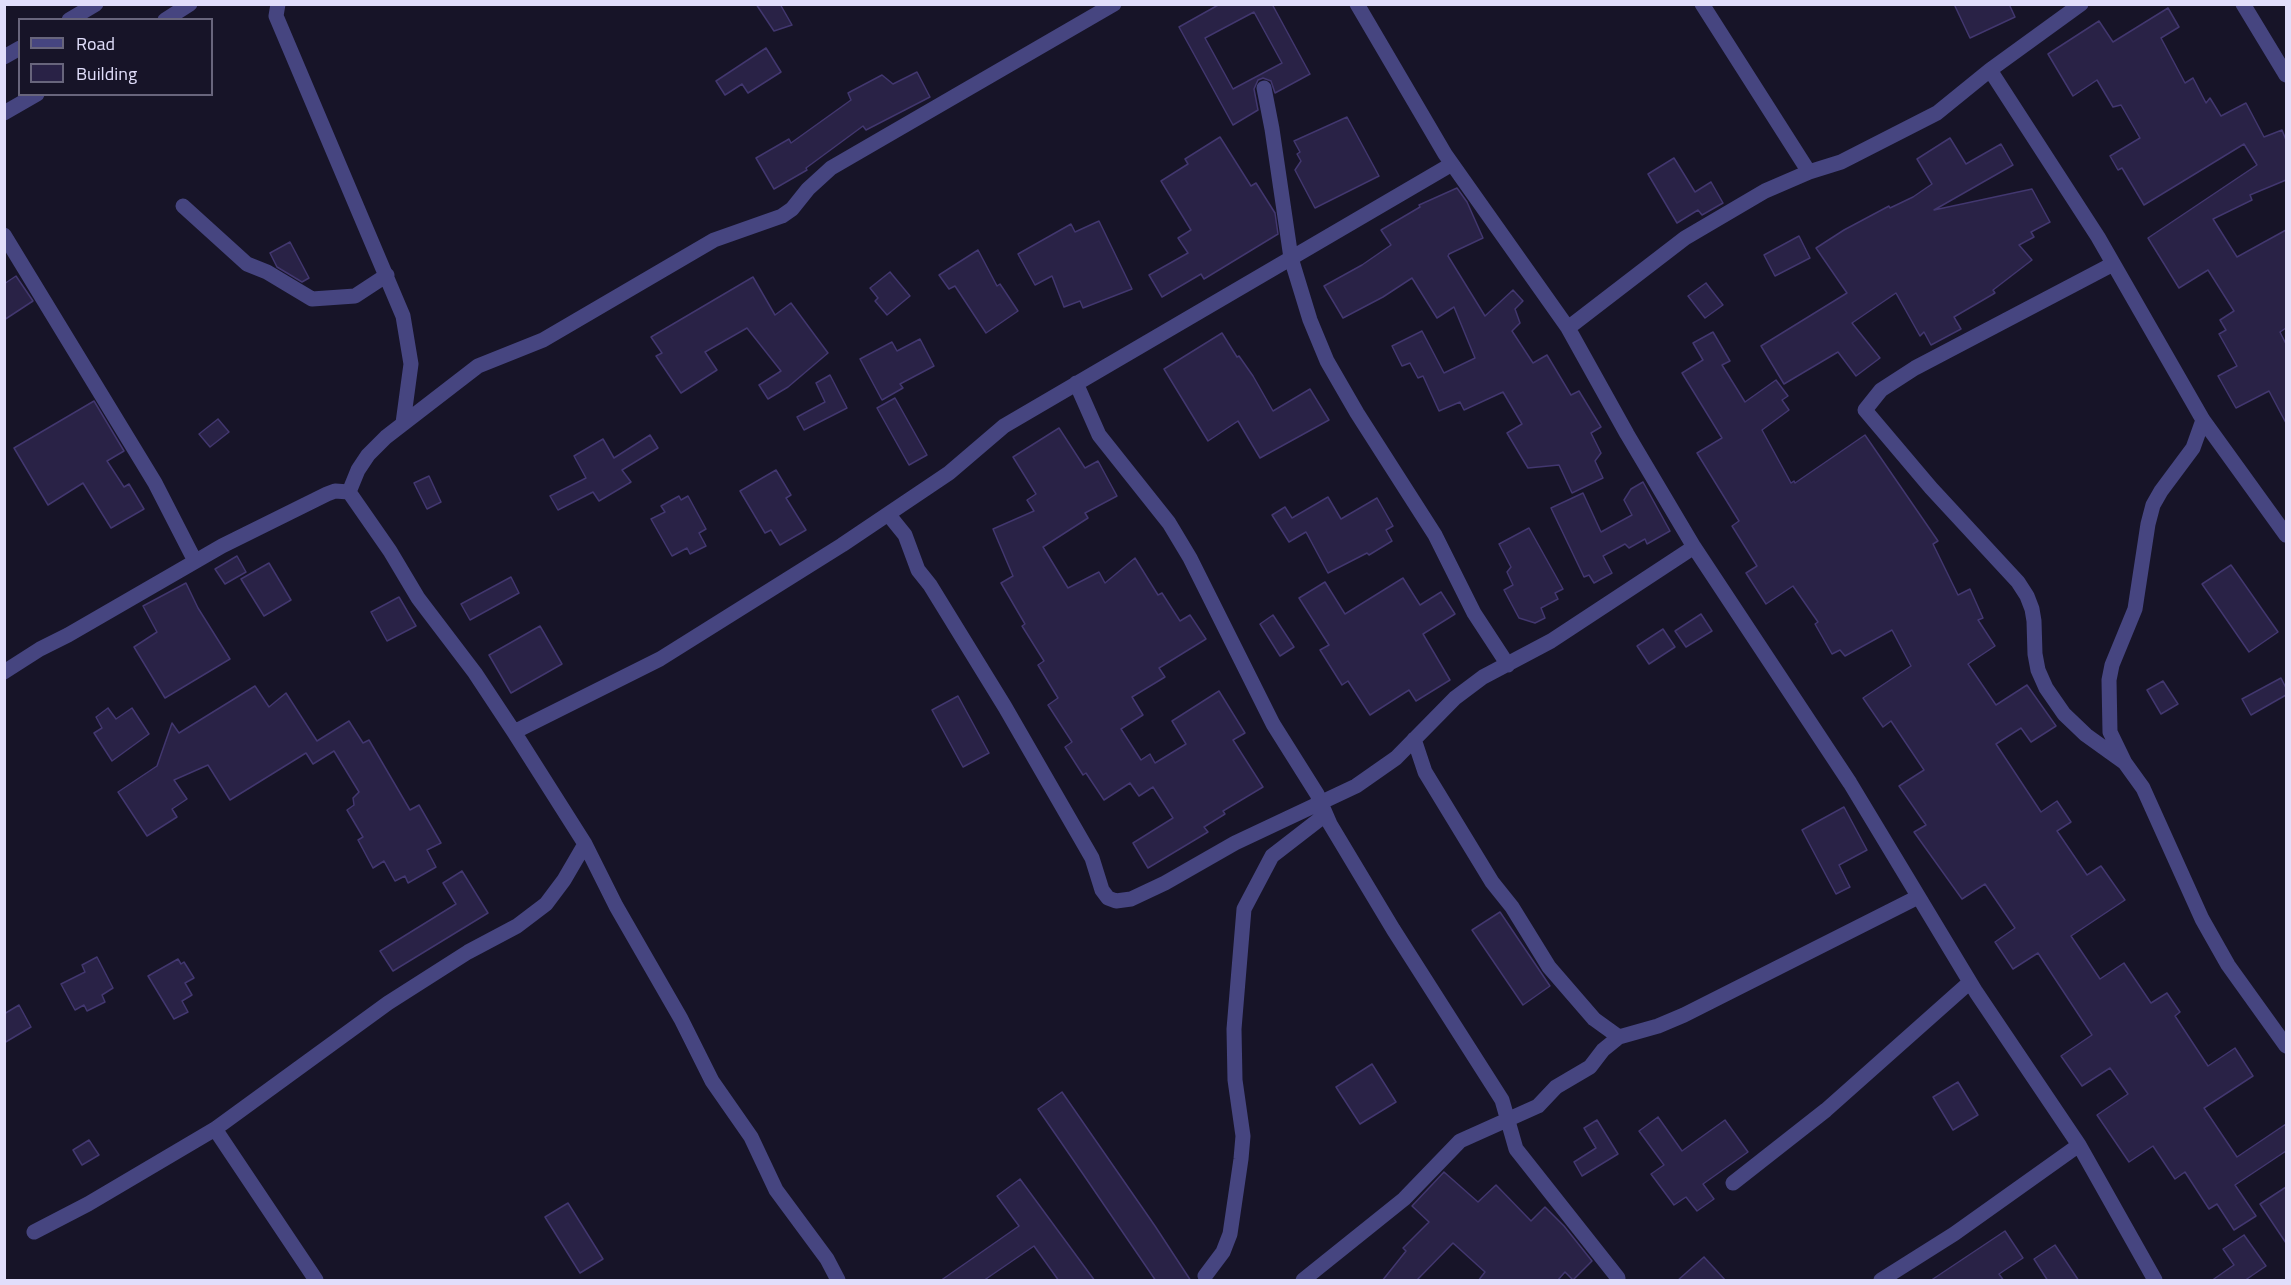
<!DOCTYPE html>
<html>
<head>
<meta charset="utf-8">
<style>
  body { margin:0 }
  #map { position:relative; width:2291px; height:1285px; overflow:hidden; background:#171428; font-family:"Titillium Web",sans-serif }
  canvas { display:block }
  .frame { position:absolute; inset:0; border:6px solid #e1defb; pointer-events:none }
  .legend { position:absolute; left:18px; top:18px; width:195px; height:78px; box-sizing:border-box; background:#171428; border:2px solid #68657c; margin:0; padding:8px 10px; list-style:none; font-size:18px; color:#e1defb }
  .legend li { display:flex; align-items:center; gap:12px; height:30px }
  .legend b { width:30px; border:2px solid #68657c }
</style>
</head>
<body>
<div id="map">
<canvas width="2291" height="1285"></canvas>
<div class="frame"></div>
<ul class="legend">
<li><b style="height:8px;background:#464580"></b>Road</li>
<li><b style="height:16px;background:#292246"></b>Building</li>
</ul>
</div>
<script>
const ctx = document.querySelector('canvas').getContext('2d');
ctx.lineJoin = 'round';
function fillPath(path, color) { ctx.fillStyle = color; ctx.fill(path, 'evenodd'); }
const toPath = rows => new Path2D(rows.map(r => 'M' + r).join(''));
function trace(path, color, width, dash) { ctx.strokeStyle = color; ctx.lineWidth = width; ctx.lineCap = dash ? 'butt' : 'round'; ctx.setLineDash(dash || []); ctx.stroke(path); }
const building = toPath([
  [756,4,780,4,792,25,774,31,756,4],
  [1220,4,1272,4,1310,74,1275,93,1271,81,1263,78,1258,80,1254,89,1258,110,1233,125,1179,27,1220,4],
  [1254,12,1282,63,1233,89,1205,38,1254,12],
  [1954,4,2009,4,2015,17,1970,38,1954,4],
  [2168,8,2179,27,2161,38,2185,83,2193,78,2206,103,2210,98,2221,116,2246,103,2264,137,2282,130,2286,140,2286,180,2250,195,2252,200,2213,219,2237,257,2286,230,2286,328,2280,332,2286,344,2286,423,2269,391,2236,408,2218,376,2237,366,2219,334,2226,330,2220,320,2234,311,2208,270,2179,288,2148,238,2257,165,2244,144,2144,205,2122,168,2118,170,2110,156,2140,138,2121,105,2113,107,2097,80,2073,96,2048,54,2099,21,2113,42,2168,8],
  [766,48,781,72,748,93,742,84,725,95,716,81,766,48],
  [917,72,930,97,866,130,863,126,806,168,807,170,774,189,756,158,789,139,791,143,851,100,848,93,882,75,893,84,917,72],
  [1347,117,1379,176,1315,208,1295,170,1301,161,1297,154,1300,152,1294,141,1347,117],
  [1220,137,1251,186,1256,183,1275,213,1278,234,1204,279,1201,274,1162,297,1149,275,1188,253,1178,238,1191,230,1161,181,1188,164,1185,159,1220,137],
  [1950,138,1966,164,2001,144,2013,165,1934,210,2032,189,2050,222,2031,232,2034,237,2019,245,2032,260,1993,290,1995,293,1954,317,1961,329,1931,345,1924,332,1920,336,1896,293,1852,323,1880,358,1856,376,1838,352,1784,384,1761,346,1847,293,1816,248,1844,230,1889,206,1890,208,1913,197,1932,184,1917,159,1950,138],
  [1674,158,1695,192,1711,182,1723,203,1702,215,1698,210,1677,223,1648,174,1674,158],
  [1457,188,1467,202,1483,238,1449,254,1448,256,1485,316,1513,290,1523,301,1515,309,1520,323,1512,331,1533,363,1547,355,1571,395,1579,391,1601,427,1591,433,1601,453,1595,461,1603,478,1572,493,1559,465,1528,468,1507,433,1522,424,1503,392,1464,410,1460,402,1439,411,1423,376,1418,378,1410,363,1402,366,1392,346,1422,331,1444,373,1475,358,1454,307,1437,318,1412,278,1383,297,1343,318,1324,286,1362,265,1391,245,1381,230,1420,207,1419,205,1457,188],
  [1099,221,1132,289,1083,308,1080,301,1064,307,1052,276,1035,285,1018,254,1071,224,1075,232,1099,221],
  [1799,236,1810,258,1775,276,1764,255,1799,236],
  [290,242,309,278,302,282,277,267,270,253,290,242],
  [978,250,997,286,1000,284,1018,311,986,333,955,286,949,289,939,275,978,250],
  [890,272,910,296,887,315,875,301,878,298,870,288,890,272],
  [16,276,33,301,4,320,4,284,16,276],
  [753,277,775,315,791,303,828,353,788,387,768,399,759,385,781,371,747,328,705,352,717,370,681,393,656,356,662,353,651,337,753,277],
  [1706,283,1723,305,1705,318,1688,296,1706,283],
  [1713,332,1730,361,1722,365,1745,402,1776,380,1788,396,1782,400,1789,410,1762,430,1791,483,1794,481,1795,483,1865,435,1938,541,1933,544,1958,595,1970,589,1983,618,1978,620,1995,646,1968,664,1996,705,2027,685,2056,726,2031,742,2021,728,1996,744,2041,812,2057,801,2071,822,2057,831,2087,875,2101,866,2125,900,2071,936,2100,979,2124,963,2151,1003,2167,993,2180,1012,2175,1016,2208,1066,2235,1048,2253,1076,2204,1108,2237,1157,2286,1124,2286,1151,2235,1185,2256,1216,2234,1230,2217,1204,2209,1209,2185,1172,2175,1179,2153,1146,2129,1162,2097,1115,2128,1094,2110,1068,2082,1086,2061,1056,2092,1035,2038,953,2013,969,1995,942,2015,928,1985,884,1962,899,1914,832,1926,825,1899,786,1924,770,1891,721,1883,727,1863,698,1911,666,1892,630,1845,656,1840,650,1832,654,1815,624,1818,622,1793,586,1766,604,1746,573,1757,566,1732,526,1739,521,1697,453,1722,438,1682,373,1703,360,1693,343,1713,332],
  [1222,333,1237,357,1239,356,1253,376,1273,411,1310,389,1329,420,1260,458,1238,421,1208,441,1164,369,1222,333],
  [920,339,934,366,900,384,903,388,882,400,860,359,892,342,897,351,920,339],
  [830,375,847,408,804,430,797,417,825,402,816,383,830,375],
  [895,398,927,455,909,465,877,408,895,398],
  [94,401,124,451,107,461,124,487,129,484,144,509,111,528,83,483,48,505,14,448,94,401],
  [218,419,229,432,210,447,199,434,218,419],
  [1059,428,1085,468,1098,461,1117,496,1085,513,1088,518,1043,547,1068,588,1099,572,1105,583,1135,558,1158,595,1162,593,1180,621,1190,615,1206,639,1159,668,1165,677,1132,697,1143,715,1121,729,1141,760,1150,754,1155,763,1186,744,1172,721,1219,691,1245,733,1233,740,1263,787,1223,811,1225,814,1204,827,1208,832,1148,868,1133,843,1173,818,1153,787,1139,796,1130,783,1104,800,1086,773,1083,775,1065,747,1072,742,1048,705,1058,698,1038,665,1044,661,1022,626,1025,624,1001,583,1013,576,993,529,1034,511,1027,500,1036,494,1013,457,1059,428],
  [650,435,658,448,622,470,631,482,599,501,593,492,558,510,550,496,586,478,574,456,603,439,614,458,650,435],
  [776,470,791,495,786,498,806,530,780,545,771,530,765,533,740,491,776,470],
  [429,476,441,502,427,509,414,483,429,476],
  [1643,482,1670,531,1647,544,1645,539,1629,548,1625,544,1603,556,1612,573,1594,583,1589,575,1584,577,1551,508,1583,493,1601,532,1632,515,1624,500,1631,489,1643,482],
  [679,496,681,500,688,496,706,529,699,533,706,546,690,554,687,548,672,556,651,519,665,512,661,506,679,496],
  [1328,497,1341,519,1377,498,1393,526,1386,530,1392,541,1369,555,1367,553,1328,573,1306,532,1289,542,1272,515,1285,507,1292,518,1328,497],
  [1529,528,1563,589,1555,593,1558,599,1541,608,1545,618,1535,623,1519,618,1504,590,1513,585,1507,572,1511,567,1499,544,1529,528],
  [237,556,246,572,225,584,215,569,237,556],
  [269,563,291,600,264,616,241,579,269,563],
  [2231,565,2278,632,2249,652,2202,584,2231,565],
  [511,577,519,593,470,620,461,604,511,577],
  [1403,578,1420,605,1441,592,1455,614,1423,634,1450,680,1416,701,1409,690,1370,715,1348,681,1342,685,1320,650,1329,645,1299,598,1325,582,1345,614,1403,578],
  [186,583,198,608,230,659,165,698,134,647,157,632,143,606,186,583],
  [399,597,416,626,387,641,371,612,399,597],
  [1701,614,1712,631,1686,647,1675,631,1701,614],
  [1273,615,1294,647,1280,656,1260,624,1273,615],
  [540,626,562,664,511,693,489,655,540,626],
  [1663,629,1675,647,1649,664,1637,646,1663,629],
  [2281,678,2286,688,2286,695,2251,715,2242,699,2281,678],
  [2163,681,2178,704,2161,714,2147,690,2163,681],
  [255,686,269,707,286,693,317,741,349,721,363,743,369,740,410,810,419,805,441,843,427,850,436,867,408,883,405,876,395,881,384,861,373,868,358,840,363,837,347,810,354,805,353,798,359,792,334,751,313,764,306,753,230,800,208,765,174,780,187,799,172,809,177,817,147,836,118,792,157,766,172,723,179,733,255,686],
  [958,696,989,753,963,767,932,710,958,696],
  [108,708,116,719,132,708,149,734,112,761,94,733,102,728,96,717,108,708],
  [1844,807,1867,850,1839,865,1850,887,1836,894,1802,830,1844,807],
  [462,871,488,913,393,971,380,951,456,904,443,883,462,871],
  [1500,912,1550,986,1523,1005,1472,930,1500,912],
  [97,957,113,988,102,995,105,1002,87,1011,84,1005,75,1010,61,984,85,972,82,965,97,957],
  [178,959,181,964,184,962,194,978,185,983,192,995,182,1001,188,1012,174,1019,148,976,178,959],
  [19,1005,31,1027,4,1043,4,1014,19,1005],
  [1372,1064,1396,1102,1360,1124,1336,1087,1372,1064],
  [1958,1082,1978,1115,1953,1130,1933,1097,1958,1082],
  [1062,1092,1155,1226,1191,1281,1156,1281,1083,1174,1038,1109,1062,1092],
  [1658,1117,1682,1151,1725,1120,1748,1152,1703,1184,1714,1199,1697,1211,1686,1197,1674,1205,1651,1174,1664,1165,1639,1131,1658,1117],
  [1597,1120,1618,1154,1582,1176,1574,1162,1596,1148,1584,1128,1597,1120],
  [89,1140,99,1155,82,1165,73,1150,89,1140],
  [1444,1172,1478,1202,1496,1185,1531,1221,1545,1207,1564,1226,1592,1261,1573,1280,1565,1272,1557,1281,1478,1281,1485,1272,1453,1243,1416,1281,1382,1281,1406,1251,1403,1248,1429,1222,1412,1206,1444,1172],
  [1020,1179,1095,1281,1059,1281,1034,1246,983,1281,940,1281,1019,1226,997,1196,1020,1179],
  [2286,1187,2286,1243,2260,1204,2286,1187],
  [568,1203,603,1259,580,1273,545,1217,568,1203],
  [2005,1231,2023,1258,1999,1274,2004,1281,1930,1281,2005,1231],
  [2244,1235,2266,1266,2244,1281,2211,1281,2234,1265,2223,1249,2244,1235],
  [2055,1245,2079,1281,2048,1281,2034,1259,2055,1245],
  [1704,1257,1726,1281,1677,1281,1704,1257]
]);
fillPath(building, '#292246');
trace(building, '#42376f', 1.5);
trace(toPath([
  [278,4,276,16,403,316,411,364,403,423],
  [1357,4,1445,154,1568,328,1627,434,1694,547,1850,783,1976,992,2079,1145,2155,1280],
  [1702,4,1809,172],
  [2243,4,2286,75],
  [69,20,96,4],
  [165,20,190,4],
  [4,57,20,48],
  [1990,70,2098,237,2203,420,2286,535],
  [1264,88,1272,129,1291,258,1310,320,1327,361,1357,413,1435,535,1474,613,1508,665],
  [4,113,37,94],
  [183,206,247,264,267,272,312,299,355,296,387,275],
  [4,235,155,483,195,561],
  [2113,264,1915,368,1881,390,1865,410,1931,488,2018,582,2027,596,2032,609,2034,621,2035,654,2038,670,2046,688,2064,714,2086,735,2125,763],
  [1568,328,1685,238,1765,191,1809,172,1841,162,1937,113,1990,70,2081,4],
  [1076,383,1099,435,1169,523,1190,558,1273,724,1317,794,1330,824,1393,929,1502,1100,1516,1149,1618,1278],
  [2203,420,2193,448,2161,491,2153,505,2148,524,2135,609,2112,665,2109,680,2110,732,2125,763,2143,788,2202,919,2228,965,2286,1046],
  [349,492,358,470,368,455,386,437,478,366,543,340,714,240,782,216,792,209,808,189,831,168,1114,4],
  [888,514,905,535,918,570,930,585,1005,707,1092,858,1102,890,1108,898,1116,901,1131,899,1165,883,1235,843,1356,786,1396,758,1455,698,1483,677,1551,641,1694,547],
  [4,672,40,649,68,635,222,546,327,494,335,491,349,492,390,551,418,598,475,673,514,732,585,844,616,906,681,1019,712,1081,751,1137,776,1190,827,1259,838,1280],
  [514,732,660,659,842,545,949,473,1004,426,1452,164],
  [1414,739,1425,772,1492,882,1512,907,1549,967,1594,1019,1619,1037],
  [215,1129,316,1280],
  [1733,1183,1826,1110,1970,982],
  [34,1232,88,1204,215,1129,388,1003,468,952,517,926,546,904,564,880,585,844],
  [1205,1276,1223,1252,1230,1234,1241,1159,1243,1136,1235,1080,1234,1029,1244,909,1272,856,1325,815],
  [1303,1280,1404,1199,1460,1141,1538,1106,1556,1087,1590,1067,1603,1050,1619,1037,1658,1026,1684,1015,1918,897],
  [1881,1280,1954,1234,2079,1145]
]), '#464580', 15);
</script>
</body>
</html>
